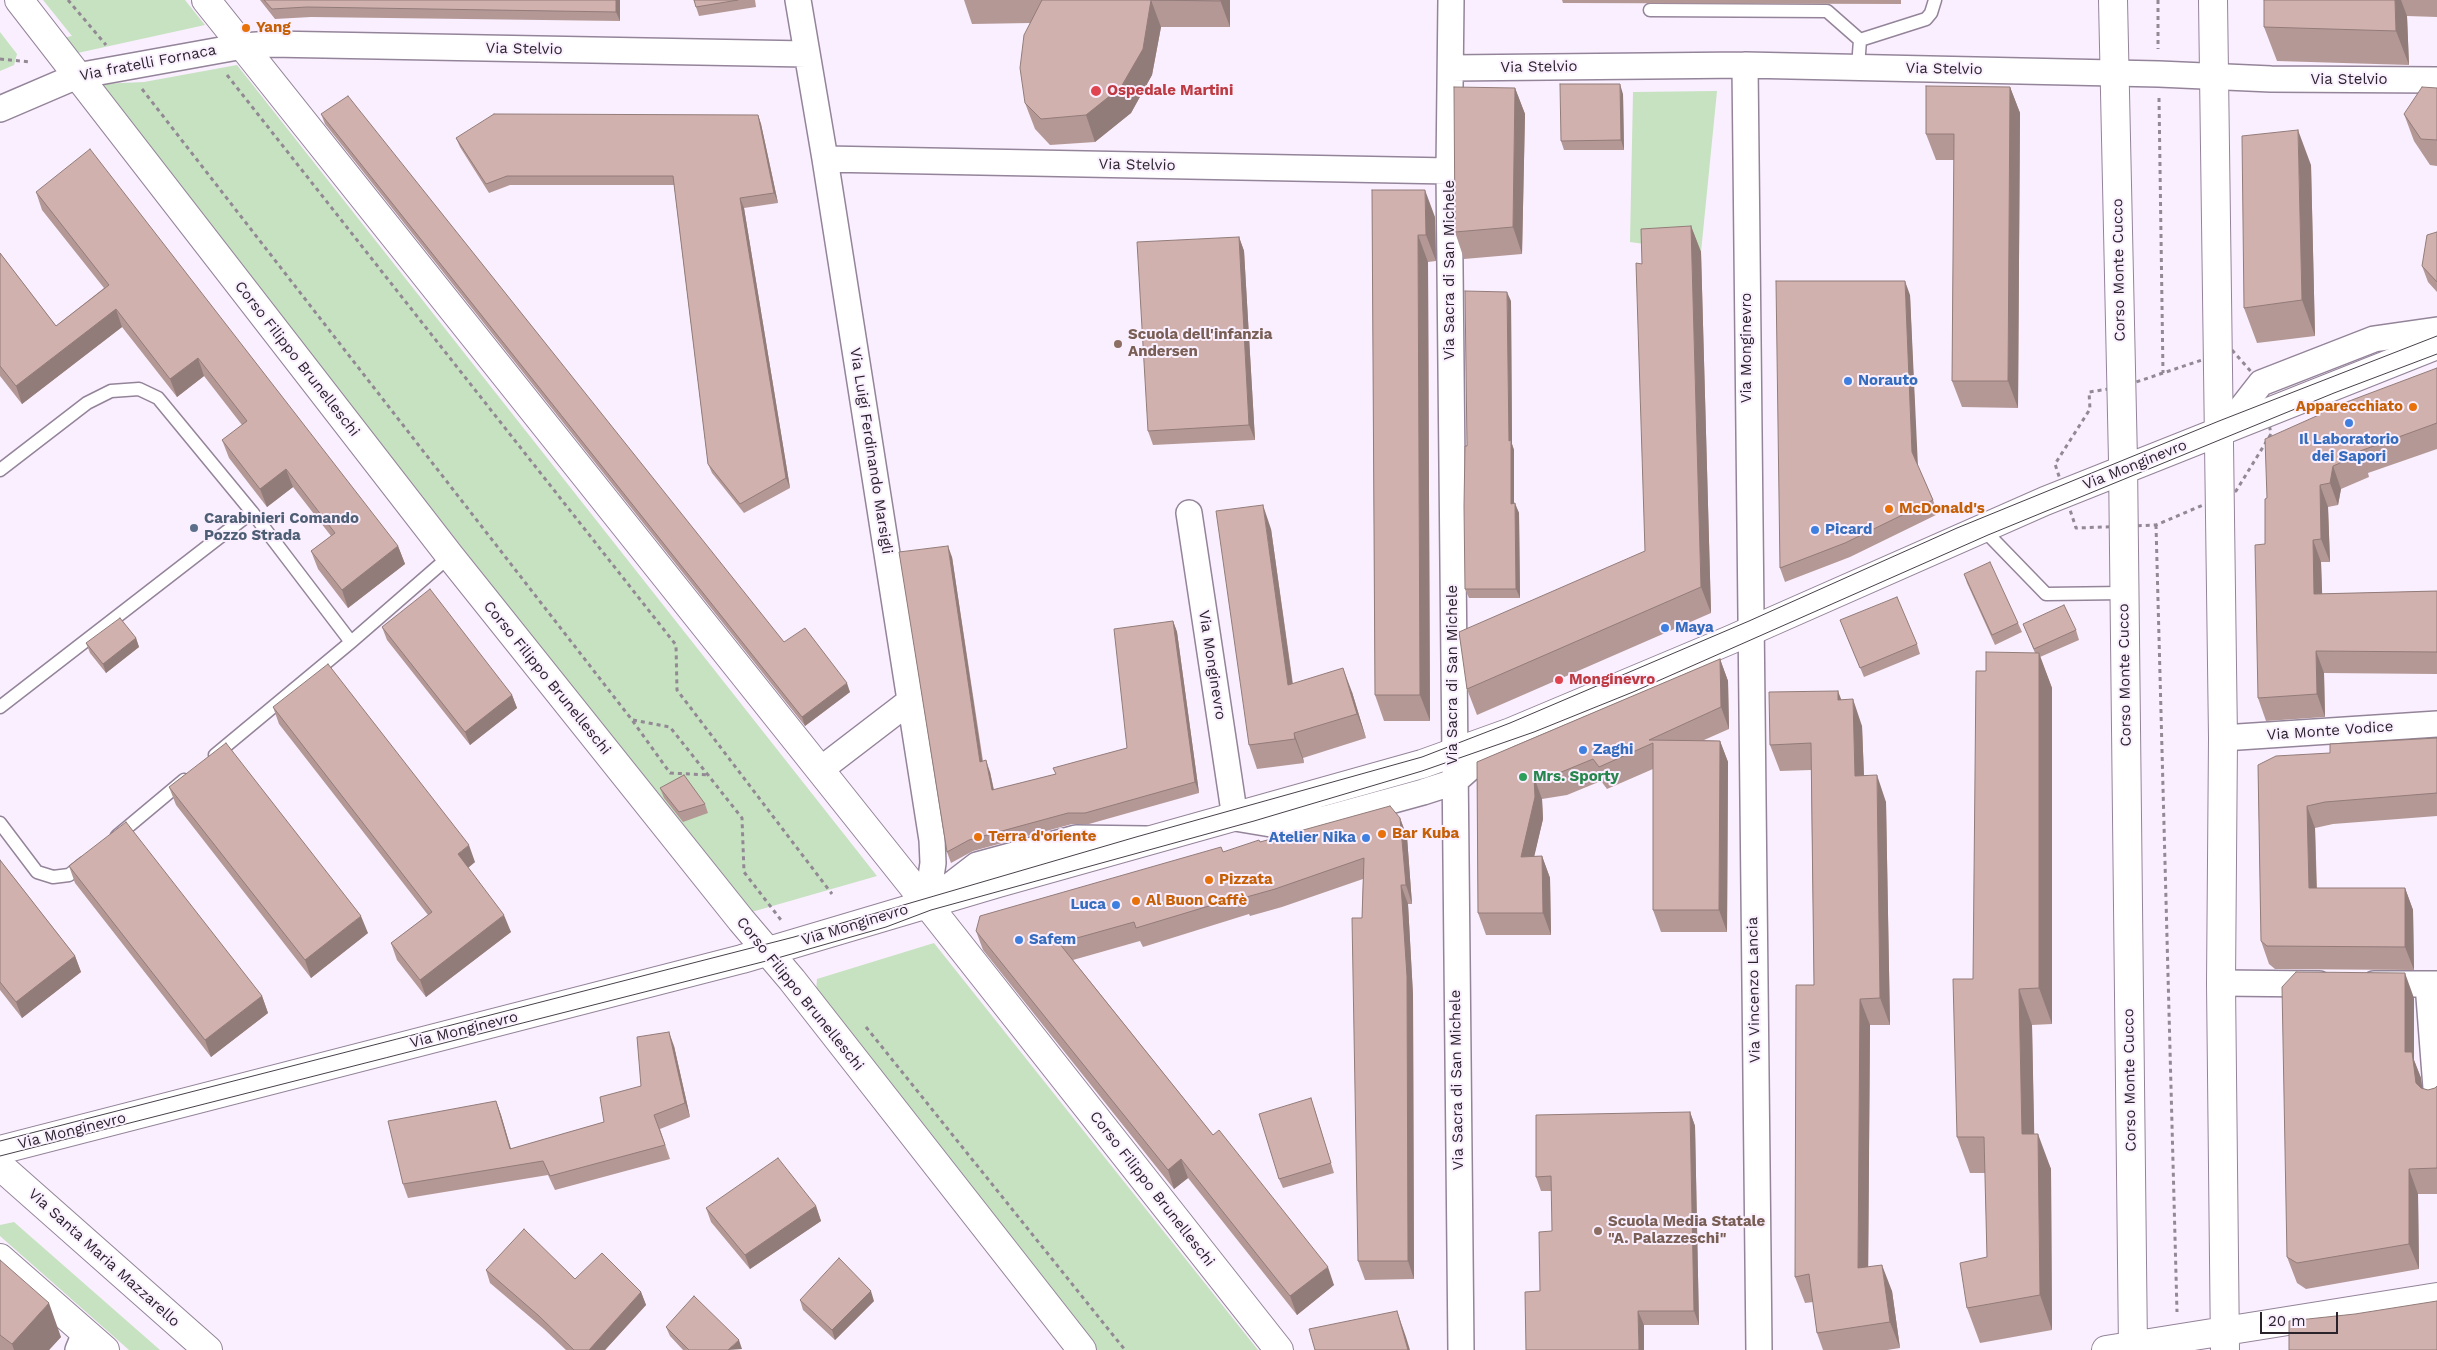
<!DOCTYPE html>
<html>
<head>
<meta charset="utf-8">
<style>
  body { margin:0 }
  #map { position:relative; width:2437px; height:1350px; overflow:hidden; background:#faeffe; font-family:"Work Sans",sans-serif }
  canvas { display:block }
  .scale { position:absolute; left:2260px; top:1312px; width:78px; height:22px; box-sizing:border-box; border:2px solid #2a232c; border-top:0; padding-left:6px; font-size:15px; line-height:18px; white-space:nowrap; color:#2a232c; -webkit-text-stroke:4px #faeffe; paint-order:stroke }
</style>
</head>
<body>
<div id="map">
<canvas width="2437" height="1350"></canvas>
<div class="scale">20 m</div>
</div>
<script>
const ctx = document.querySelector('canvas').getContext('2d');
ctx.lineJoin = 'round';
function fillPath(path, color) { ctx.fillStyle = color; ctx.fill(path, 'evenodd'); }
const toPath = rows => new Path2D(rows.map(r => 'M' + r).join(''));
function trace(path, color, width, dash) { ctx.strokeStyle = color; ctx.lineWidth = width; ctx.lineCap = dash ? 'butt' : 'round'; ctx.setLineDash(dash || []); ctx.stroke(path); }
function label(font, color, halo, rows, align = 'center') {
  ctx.font = font + ' "Work Sans",sans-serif'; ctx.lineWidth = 4; ctx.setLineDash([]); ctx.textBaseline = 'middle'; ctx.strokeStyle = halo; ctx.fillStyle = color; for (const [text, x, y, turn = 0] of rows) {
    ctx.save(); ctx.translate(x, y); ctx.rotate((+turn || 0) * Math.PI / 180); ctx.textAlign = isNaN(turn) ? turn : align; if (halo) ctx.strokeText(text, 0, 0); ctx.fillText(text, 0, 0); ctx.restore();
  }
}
fillPath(toPath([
  [43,0,185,0,205,25,73,54,58,39,72,36],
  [0,32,17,54,14,65,0,71],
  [237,65,877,876,748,913,100,84,144,82],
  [1717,91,1701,252,1630,242,1633,92],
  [934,943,1258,1350,1095,1350,816,993,817,979],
  [14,1222,160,1350,129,1350,0,1236,0,1225]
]), '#c6e2c0');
const lane = toPath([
  [1650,10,1827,11,1860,40,1858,67],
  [1860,40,1926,19,1931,13,1935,0],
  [0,470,87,403,111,391,139,389,158,398,252,512,351,642],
  [1982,528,2046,594,2124,593],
  [0,707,252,512],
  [215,755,351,642,450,556],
  [0,823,37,872,53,877,69,875,84,863],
  [117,836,184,780]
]);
const street = toPath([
  [798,0,825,159,932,840,933,863,927,904],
  [1451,0,1449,171,1461,1350],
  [1745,65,1759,1350],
  [1451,68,1745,65,2159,74,2271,79,2437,80],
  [0,109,77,76,243,46,271,44,806,54],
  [825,159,1449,171],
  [2219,431,2236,415,2261,383,2374,339,2437,330],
  [1189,513,1235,818,1283,826,1328,818,1423,792,1454,782,1506,736],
  [2223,738,2437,724],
  [820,770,910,701],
  [929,902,977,865,1076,838,1145,839],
  [2221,983,2319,984],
  [2374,984,2437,984],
  [2428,984,2437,1101],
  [78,1350,85,1333]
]);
const secondary = toPath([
  [19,0,450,556,741,920,792,980,1082,1350],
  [206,0,927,904,1279,1350],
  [2113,0,2123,461,2133,1350],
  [2213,0,2223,738,2221,983,2225,1350],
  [0,1150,742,959,998,883,1422,764,1511,732,1730,640,2045,501,2437,345],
  [0,1166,208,1350],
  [0,1258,105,1350],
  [2106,1350,2437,1297]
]);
trace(lane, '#94849a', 15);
trace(street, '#94849a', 28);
trace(secondary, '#94849a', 30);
trace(toPath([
  [68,0,106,45],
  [2158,0,2158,49],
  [0,59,31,62],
  [227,75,676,645,677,690,832,894],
  [142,89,632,720,670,773,710,775],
  [2159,98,2163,373],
  [2232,350,2261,383,2271,434,2236,491,2156,525,2076,528,2055,464,2090,409,2089,392,2121,387,2232,350],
  [2156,525,2177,1312],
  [633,720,670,727,742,818,744,872,781,920],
  [866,1027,1125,1350]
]), '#928995', 3, [4, 4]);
trace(lane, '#fff', 12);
trace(street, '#fff', 25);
trace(secondary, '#fff', 28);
trace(toPath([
  [0,1141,794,937,1136,837,1422,757,1510,723,1749,621,1957,528,2219,421,2437,336],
  [0,1156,774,959,886,927,931,910,1254,821,1422,771,1534,732,1633,692,1988,535,2334,393,2437,354]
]), '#48404a', 1);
fillPath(toPath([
  [260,0,620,0,620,21,311,17,275,19],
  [694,0,755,0,756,7,699,16,696,7],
  [964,0,1230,0,1230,27,1161,27,1152,75,1131,113,1095,142,1050,145,1035,129,1025,103,1030,23,972,24],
  [1562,0,1901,0,1901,4,1563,3],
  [2264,0,2437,0,2437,17,2407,16,2409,65,2277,61,2264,27],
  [2010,87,2020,113,2018,408,1962,407,1952,381,1954,160,1936,160,1926,134],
  [1515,88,1525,114,1522,254,1464,259,1455,232],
  [2437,88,2437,166,2430,165,2414,141,2404,114],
  [1623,94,1624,150,1564,150,1561,141],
  [321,114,784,642,850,692,805,726,325,124],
  [758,115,761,124,778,203,744,208,790,488,744,513,712,473,708,464,674,185,510,185,489,193,460,147,456,138],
  [2311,165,2315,336,2257,343,2244,308],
  [1372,190,1435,217,1436,261,1428,262,1430,721,1384,721,1375,695],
  [36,192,398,546,405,564,348,608,318,569,311,551,331,536,293,487,267,507,229,458,222,440,242,425,204,376,177,397,122,327,22,404,0,376,0,253,56,326,104,288,42,210],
  [1691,226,1701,252,1711,613,1477,715,1467,689,1645,551,1642,264],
  [2437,232,2437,292,2428,282,2422,266],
  [1239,237,1244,251,1255,440,1153,445,1148,431],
  [1910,295,1917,464,1933,500,1938,514,1850,557,1785,582,1780,568],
  [1511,301,1512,444,1514,450,1514,503,1519,513,1520,598,1469,598,1465,589,1467,446],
  [2437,368,2437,449,2368,473,2369,477,2341,489,2338,505,2328,507,2330,562,2321,562,2322,594,2437,591,2437,674,2324,673,2325,717,2266,721,2258,698,2267,498],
  [1271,529,1293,684,1352,692,1366,738,1303,758,1304,763,1257,769,1249,745],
  [952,557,983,761,990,772,994,790,1056,774,1127,748,1173,621,1177,632,1199,793,1089,824,1072,824,973,851,951,863,947,852],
  [1964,574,2018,623,2022,632,1995,645,1967,583],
  [1840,620,1917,644,1920,654,1864,677],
  [2023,624,2076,630,2079,640,2040,657,2052,688,2052,1024,2032,1025,2034,1134,2051,1169,2052,1330,1980,1343,1967,1308,1987,1257,1985,1173,1970,1173,1957,1137,1973,979,2035,653],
  [382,627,512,695,517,708,470,745,387,640],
  [136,638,139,647,106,673,90,653,86,643],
  [1720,659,1728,681,1729,729,1704,740,1720,741,1728,762,1727,932,1661,932,1653,910,1653,769,1607,789,1601,781,1567,795,1542,799,1543,819,1534,856,1542,856,1550,878,1551,935,1486,935,1478,913,1477,762],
  [1842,700,1862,726,1864,776,1886,802,1890,1025,1870,1025,1868,1267,1892,1291,1900,1348,1887,1350,1823,1350,1817,1333,1813,1302,1805,1303,1795,1277,1814,985,1811,770,1780,771,1770,745],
  [273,707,475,862,468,868,511,932,426,997,397,960,391,943,428,915,279,724],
  [2437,738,2437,816,2333,824,2315,828,2317,888,2405,888,2413,910,2414,970,2275,969,2269,964,2261,941,2258,765,2330,753],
  [169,787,368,933,311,978,176,805],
  [660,788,705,804,708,813,683,822,664,798],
  [1400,818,1407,837,1412,904,1408,904,1413,995,1414,1279,1365,1280,1358,1261,1362,918,1363,879,1282,907,1250,916,1249,914,1143,947,1140,941,1073,960,1213,1135,1334,1285,1297,1315,1188,1178,1174,1189,983,950,976,931,1223,852,1260,842],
  [0,860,75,956,81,972,22,1018,0,990],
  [69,866,262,996,268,1013,211,1057,75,883],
  [2414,998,2414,1060,2421,1078,2422,1088,2428,1090,2435,1088,2437,1086,2437,1194,2418,1194,2419,1269,2306,1289,2297,1283,2287,1257],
  [674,1046,690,1117,660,1129,670,1159,555,1190,548,1175,408,1198,403,1184,496,1101,501,1115,511,1149,604,1122,641,1086],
  [1314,1107,1334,1173,1283,1188,1279,1179],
  [1690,1112,1695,1126,1699,1325,1644,1325,1540,1291,1552,1231,1552,1191,1541,1191,1536,1177],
  [816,1206,821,1221,750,1269,711,1222,706,1208],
  [0,1260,61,1337,49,1350,0,1350],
  [486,1270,575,1279,641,1292,646,1305,605,1350,566,1350,544,1329,490,1283],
  [800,1300,874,1301,835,1340,803,1310],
  [666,1327,742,1349,683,1350,670,1336]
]), '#b49896');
fillPath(toPath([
  [616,0,620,0,620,21,616,12],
  [1151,0,1161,27,1152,75,1131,113,1095,142,1086,115],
  [1220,0,1230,0,1230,27],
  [2395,0,2401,0,2407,16,2409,65,2396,31],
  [1620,84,1623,94,1624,150,1621,140],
  [2010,87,2020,113,2018,408,2008,381],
  [1515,88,1525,114,1522,254,1513,227],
  [758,115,761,124,778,203,774,193],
  [2298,130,2311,165,2315,336,2302,300],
  [1425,190,1435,217,1436,261,1426,235],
  [740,198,744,208,790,488,786,478],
  [1691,226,1701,252,1711,613,1701,587],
  [1418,235,1428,262,1430,721,1420,695],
  [1239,237,1244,251,1255,440,1249,425],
  [1905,281,1910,295,1918,467,1912,452],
  [1507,292,1511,301,1512,444,1514,450,1514,513,1511,504,1509,441],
  [116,309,122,327,22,404,16,386],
  [198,358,204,376,177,397,170,379],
  [2333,466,2341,489,2338,505,2330,483],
  [286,469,293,487,267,507,260,489],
  [2320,485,2328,507,2330,562,2321,539],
  [1515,503,1519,513,1520,598,1516,589],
  [1263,505,1271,529,1296,709,1288,685],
  [2313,540,2321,562,2323,617,2314,594],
  [398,546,405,564,348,608,342,590],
  [948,546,952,557,984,773,980,762],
  [1173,621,1177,632,1199,793,1195,782],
  [136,638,139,647,106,673,103,664],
  [2316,651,2324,673,2325,717,2317,694],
  [2039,653,2052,688,2052,1024,2039,988],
  [1720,659,1728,681,1729,729,1721,707],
  [1343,668,1352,692,1366,738,1357,714],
  [847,683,850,692,805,726,802,717],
  [1838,691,1848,717,1838,700],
  [512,695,517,708,470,745,465,732],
  [1853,699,1862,726,1865,802,1855,776],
  [1294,733,1303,758,1304,763,1295,739],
  [1720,741,1728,762,1727,932,1719,910],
  [986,760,990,772,996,801,992,790],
  [1877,775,1886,802,1890,1025,1880,998],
  [1534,777,1542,799,1543,819,1529,879,1521,857],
  [2307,806,2315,828,2317,911,2309,888],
  [1400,818,1407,837,1412,904,1406,885],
  [469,845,475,862,464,871,458,854],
  [1542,856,1550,878,1551,935,1543,913],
  [1401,885,1408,904,1413,995,1414,1279,1408,1261],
  [2405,888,2413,910,2414,970,2405,947],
  [504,915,511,932,426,997,420,980],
  [361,916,368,933,311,978,305,960],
  [75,956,81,972,22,1018,16,1002],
  [2405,973,2414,998,2414,1060,2421,1078,2425,1109,2405,1052],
  [2019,989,2032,1025,2035,1170,2022,1134],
  [262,996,268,1013,211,1057,205,1040],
  [1860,999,1870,1025,1868,1295,1858,1268],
  [669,1032,674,1046,690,1117,685,1103],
  [496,1101,501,1115,515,1163,510,1149],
  [1690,1112,1695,1126,1699,1325,1694,1311],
  [2038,1134,2051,1169,2052,1330,2040,1295],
  [1181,1159,1188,1178,1174,1189,1168,1170],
  [2409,1169,2418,1194,2419,1269,2409,1244],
  [816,1206,821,1221,750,1269,745,1255],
  [1882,1265,1892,1291,1900,1348,1890,1322],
  [1328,1267,1334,1285,1297,1315,1290,1296],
  [871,1291,874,1301,835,1340,832,1330],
  [641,1292,646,1305,605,1350,589,1350],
  [49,1303,61,1337,49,1350,14,1350,12,1344],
  [1397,1311,1406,1337,1410,1350,1408,1350],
  [1638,1311,1644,1325,1644,1350,1639,1350],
  [739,1340,742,1349,728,1350]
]), '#927c7a');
const building = toPath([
  [264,0,616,0,616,12,307,7,272,9,264,0],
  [694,0,738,0,696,7,694,0],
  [1042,0,1220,0,1220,1,1151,0,1143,49,1121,87,1086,115,1041,119,1025,103,1020,68,1024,35,1042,0],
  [2264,0,2395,0,2396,31,2264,27,2264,0],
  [1560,84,1620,84,1621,140,1561,141,1560,84],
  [1926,86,2010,87,2008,381,1952,381,1954,134,1926,134,1926,86],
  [1454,87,1515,88,1513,227,1455,232,1454,87],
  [2422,87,2437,88,2437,140,2421,139,2404,114,2422,87],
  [348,96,784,642,805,628,847,683,802,717,321,114,348,96],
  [494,114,758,115,774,193,740,198,786,478,740,504,708,464,673,176,507,176,486,184,456,138,494,114],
  [2298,130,2302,300,2244,308,2242,136,2298,130],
  [90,149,398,546,342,590,311,551,335,533,286,469,260,489,222,440,247,421,198,358,170,379,116,309,16,386,0,366,0,253,56,326,109,285,36,192,90,149],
  [1372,190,1425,190,1426,235,1418,235,1420,695,1375,695,1372,190],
  [1691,226,1701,587,1467,689,1459,632,1645,551,1636,263,1642,264,1641,229,1691,226],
  [2437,232,2437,282,2422,266,2427,235,2437,232],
  [1239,237,1249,425,1148,431,1137,242,1239,237],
  [1776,281,1905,281,1912,452,1933,500,1845,543,1780,568,1776,281],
  [1465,291,1507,292,1509,441,1511,440,1511,504,1515,503,1516,589,1465,589,1464,506,1465,446,1467,446,1465,291],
  [2437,368,2437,423,2360,451,2361,454,2333,466,2330,483,2320,485,2321,539,2313,540,2314,594,2437,591,2437,652,2316,651,2317,694,2258,698,2255,545,2265,544,2265,499,2267,498,2265,439,2321,414,2320,412,2437,368],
  [1263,505,1288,685,1343,668,1357,714,1294,733,1295,739,1249,745,1216,511,1263,505],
  [948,546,980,762,986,760,992,790,1056,774,1053,768,1127,748,1114,629,1173,621,1195,782,1085,813,1068,813,969,840,947,852,899,552,948,546],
  [1990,562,2018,623,1992,635,1964,574,1990,562],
  [430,589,512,695,465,732,382,627,430,589],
  [1897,597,1917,644,1860,668,1840,620,1897,597],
  [2064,605,2076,630,2034,649,2023,624,2064,605],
  [120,618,136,638,103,664,86,643,120,618],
  [1986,652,2039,653,2039,988,2019,989,2022,1134,2038,1134,2040,1295,1967,1308,1960,1263,1987,1257,1984,1137,1957,1137,1953,979,1973,979,1976,671,1986,671,1986,652],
  [1720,659,1721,707,1649,740,1720,741,1719,910,1653,910,1653,743,1599,767,1593,759,1559,773,1534,777,1535,797,1521,857,1542,856,1543,913,1478,913,1477,762,1720,659],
  [328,664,469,845,458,854,504,915,420,980,391,943,432,912,273,707,328,664],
  [1838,691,1838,700,1853,699,1855,776,1877,775,1880,998,1860,999,1858,1268,1882,1265,1890,1322,1817,1333,1809,1274,1795,1277,1796,985,1814,985,1811,743,1770,745,1769,692,1838,691],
  [2437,738,2437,793,2325,802,2307,806,2309,888,2405,888,2405,947,2267,946,2261,941,2258,765,2276,756,2330,753,2330,744,2437,738],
  [226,743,361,916,305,960,169,787,226,743],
  [684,775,705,804,679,812,660,788,684,775],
  [1390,806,1400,818,1406,885,1401,885,1407,976,1408,1261,1358,1261,1352,918,1362,918,1364,858,1275,889,1243,898,1242,896,1136,928,1134,922,1059,943,1213,1135,1219,1130,1328,1267,1290,1296,1181,1159,1168,1170,976,931,980,916,1221,847,1223,852,1259,840,1260,842,1390,806],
  [126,822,262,996,205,1040,69,866,126,822],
  [0,860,75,956,16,1002,0,982,0,860],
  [2296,972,2405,973,2405,1052,2412,1052,2416,1083,2421,1088,2428,1090,2435,1088,2437,1086,2437,1168,2409,1169,2409,1244,2297,1263,2287,1257,2282,987,2296,972],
  [669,1032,685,1103,654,1115,665,1145,550,1176,543,1161,403,1184,388,1121,496,1101,510,1149,604,1122,600,1097,641,1086,637,1037,669,1032],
  [1311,1098,1331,1163,1279,1179,1259,1114,1311,1098],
  [1690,1112,1694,1311,1638,1311,1639,1350,1526,1350,1525,1292,1540,1291,1539,1232,1552,1231,1551,1176,1536,1177,1536,1115,1690,1112],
  [778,1158,816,1206,745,1255,706,1208,778,1158],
  [524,1229,575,1279,602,1253,641,1292,589,1350,574,1350,539,1316,486,1270,524,1229],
  [839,1258,871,1291,832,1330,800,1300,839,1258],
  [0,1260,49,1303,12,1344,0,1335,0,1260],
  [694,1296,739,1340,728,1350,689,1350,666,1327,694,1296],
  [2437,1301,2437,1350,2289,1350,2289,1321,2355,1314,2437,1301],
  [1397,1311,1408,1350,1315,1350,1309,1329,1397,1311]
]);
fillPath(building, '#d1b1ae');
trace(building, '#927c7a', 1);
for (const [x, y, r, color] of [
  [246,28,5,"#e8710a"],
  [1096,91,6,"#e0444e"],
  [1118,344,5,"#8d6e63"],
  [1848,381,5,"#3f7fe0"],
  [2413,407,5,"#e8710a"],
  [2349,423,5,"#3f7fe0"],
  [1889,509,5,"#e8710a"],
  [194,528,5,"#5c6f8a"],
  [1815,530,5,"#3f7fe0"],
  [1665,628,5,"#3f7fe0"],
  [1559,680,5,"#e0444e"],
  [1583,750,5,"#3f7fe0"],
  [1523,777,5,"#2e9e5b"],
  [1382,834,5,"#e8710a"],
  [978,837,5,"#e8710a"],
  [1366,838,5,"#3f7fe0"],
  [1209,880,5,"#e8710a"],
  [1136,901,5,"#e8710a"],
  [1116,905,5,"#3f7fe0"],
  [1019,940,5,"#3f7fe0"],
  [1598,1231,5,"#8d6e63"]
]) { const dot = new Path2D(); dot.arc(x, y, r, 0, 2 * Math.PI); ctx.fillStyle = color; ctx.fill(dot); trace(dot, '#faeffe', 2); }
label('bold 15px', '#c56008', '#faeffe', [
  ["Yang",256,28],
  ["Apparecchiato",2403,407,"right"],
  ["McDonald's",1899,509],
  ["Bar Kuba",1392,834],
  ["Terra d'oriente",988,837],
  ["Pizzata",1219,880],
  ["Al Buon Caffè",1146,901]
], 'left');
label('15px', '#2a232c', '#faeffe', [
  ["Via Stelvio",524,49,1],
  ["Via fratelli Fornaca",148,63,-11],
  ["Via Stelvio",1539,67,-1],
  ["Via Stelvio",1944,69,1],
  ["Via Stelvio",2349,80],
  ["Via Stelvio",1137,165,1],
  ["Via Sacra di San Michele",1450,270,-90],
  ["Corso Monte Cucco",2119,270,-91],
  ["Via Monginevro",1747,348,-90],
  ["Corso Filippo Brunelleschi",297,359,52],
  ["Via Luigi Ferdinando Marsigli",871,451,81],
  ["Via Monginevro",2135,465,-22],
  ["Via Monginevro",1212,665,81],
  ["Via Sacra di San Michele",1453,675,-90],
  ["Corso Monte Cucco",2125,675,-91],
  ["Corso Filippo Brunelleschi",547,678,51],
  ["Via Monte Vodice",2330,731,-4],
  ["Via Monginevro",855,925,-17],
  ["Via Vincenzo Lancia",1754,990,-91],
  ["Corso Filippo Brunelleschi",800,994,51],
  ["Via Monginevro",464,1030,-14],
  ["Via Sacra di San Michele",1457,1080,-91],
  ["Corso Monte Cucco",2130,1080,-91],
  ["Via Monginevro",72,1131,-14],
  ["Corso Filippo Brunelleschi",1152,1189,52],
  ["Via Santa Maria Mazzarello",104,1258,42]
]);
label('bold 15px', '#be3a42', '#faeffe', [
  ["Ospedale Martini",1107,91],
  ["Monginevro",1569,680]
], 'left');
label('bold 15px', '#785e54', '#faeffe', [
  ["Scuola dell'infanzia",1128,335],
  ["Andersen",1128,352],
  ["Scuola Media Statale",1608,1222],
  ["\"A. Palazzeschi\"",1608,1239]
], 'left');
label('bold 15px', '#366cbe', '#faeffe', [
  ["Norauto",1858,381],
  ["Il Laboratorio",2349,440,"center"],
  ["dei Sapori",2349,457,"center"],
  ["Picard",1825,530],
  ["Maya",1675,628],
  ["Zaghi",1593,750],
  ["Atelier Nika",1356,838,"right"],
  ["Luca",1106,905,"right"],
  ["Safem",1029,940]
], 'left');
label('bold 15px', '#4e5e75', '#faeffe', [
  ["Carabinieri Comando",204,519],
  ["Pozzo Strada",204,536]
], 'left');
label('bold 15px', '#27864d', '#faeffe', [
  ["Mrs. Sporty",1533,777]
], 'left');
</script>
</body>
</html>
